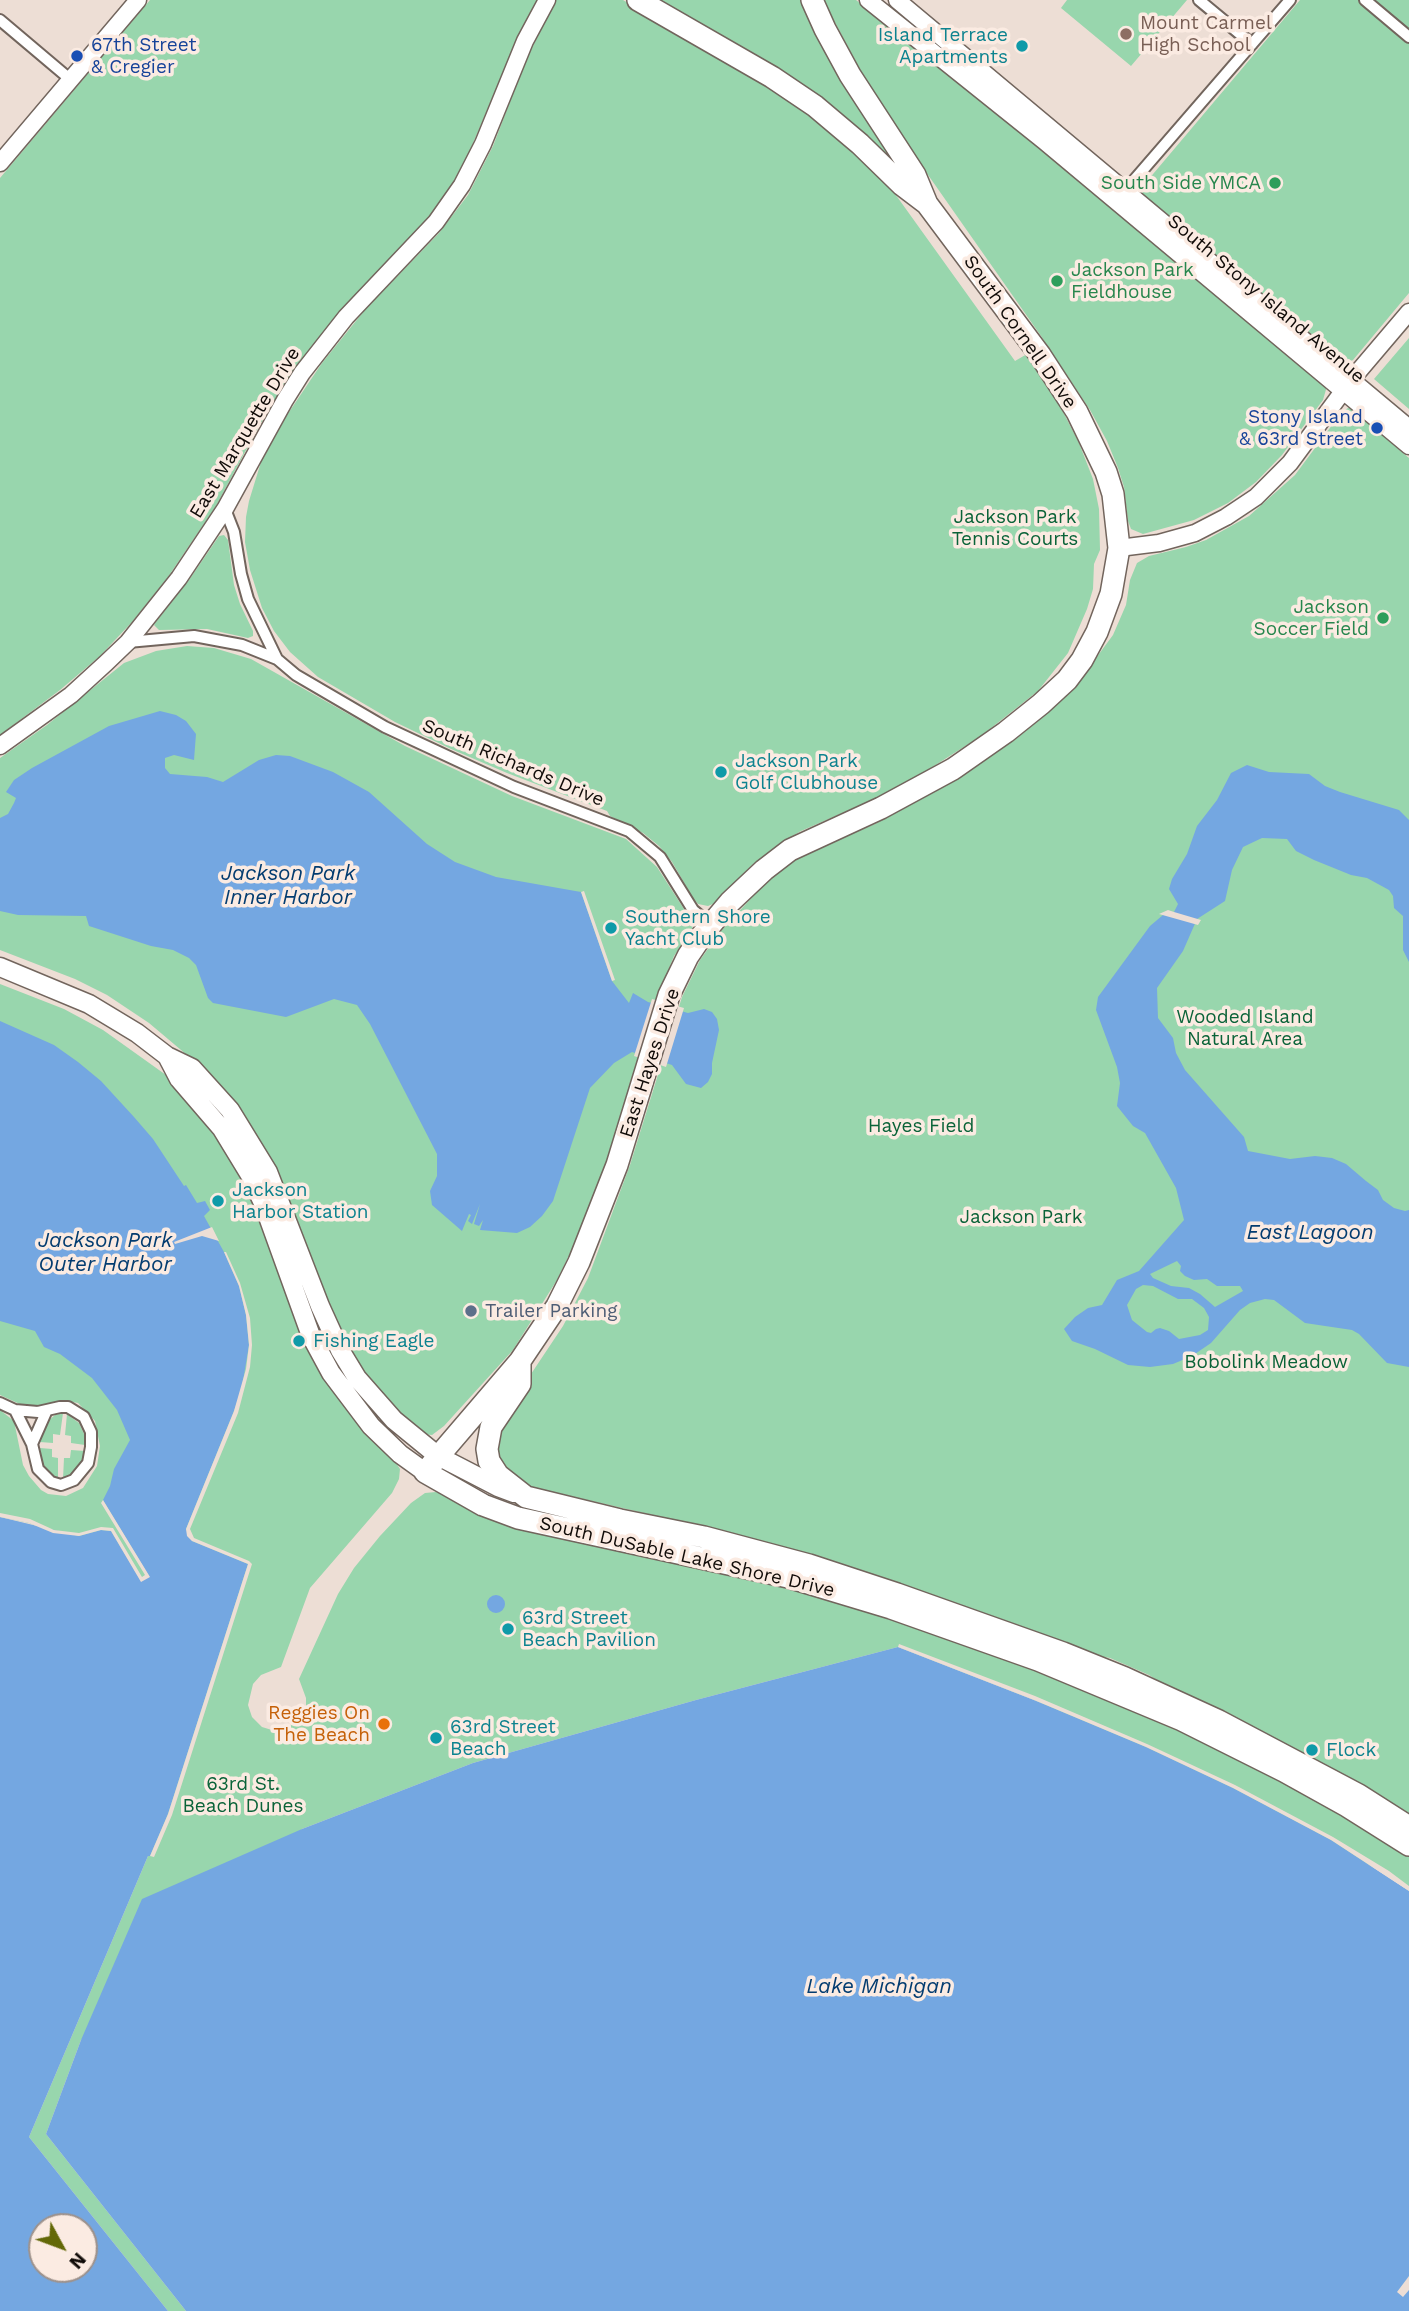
<!DOCTYPE html>
<html>
<head>
<meta charset="utf-8">
<style>
  body { margin:0 }
  #map { position:relative; width:1409px; height:2311px; overflow:hidden; background:#edded5; font-family:"Work Sans",sans-serif }
  canvas { display:block }
  .north { position:absolute; left:28px; top:2213px; width:70px; height:70px; box-sizing:border-box; background:#fbebe2; border:2px solid #9d918b; border-radius:50%; rotate:131deg; font-size:19px; font-weight:700; line-height:28px; text-align:center; color:#100b08 }
  .north::after { content:''; display:block; margin:auto; width:24px; height:32px; background:#636807; clip-path:polygon(50% 0,100% 100%,50% 72%,0 100%) }
</style>
</head>
<body>
<div id="map">
<canvas width="1409" height="2311"></canvas>
<div class="north">N</div>
</div>
<script>
const ctx = document.querySelector('canvas').getContext('2d');
ctx.lineJoin = 'round';
function fillPath(path, color) { ctx.fillStyle = color; ctx.fill(path, 'evenodd'); }
const toPath = rows => new Path2D(rows.map(r => 'M' + r).join(''));
function trace(path, color, width, dash) { ctx.strokeStyle = color; ctx.lineWidth = width; ctx.lineCap = dash ? 'butt' : 'round'; ctx.setLineDash(dash || []); ctx.stroke(path); }
function label(font, color, halo, rows, align = 'center') {
  ctx.font = font + ' "Work Sans",sans-serif'; ctx.lineWidth = 7; ctx.setLineDash([]); ctx.textBaseline = 'middle'; ctx.strokeStyle = halo; ctx.fillStyle = color; for (const [text, x, y, turn = 0] of rows) {
    ctx.save(); ctx.translate(x, y); ctx.rotate((+turn || 0) * Math.PI / 180); ctx.textAlign = isNaN(turn) ? turn : align; if (halo) ctx.strokeText(text, 0, 0); ctx.fillText(text, 0, 0); ctx.restore();
  }
}
fillPath(toPath([
  [150,0,537,0,516,42,465,162,450,188,421,227,336,316,299,363,259,426,216,506,168,577,132,622,100,656,60,690,0,735,0,178],
  [556,0,623,0,779,91,823,123,883,179,898,198,1015,361,1027,354,1056,398,1079,443,1093,479,1099,509,1100,550,1094,564,1093,589,1087,609,1068,653,1038,691,981,736,923,773,877,798,801,831,784,841,752,865,715,903,708,906,698,904,693,898,672,862,659,846,643,833,610,816,607,811,507,773,451,749,395,722,318,677,290,652,274,631,262,608,250,570,245,542,246,517,249,501,261,462,287,415,322,363,364,311,439,233,468,195,493,146,526,60],
  [657,0,803,0,909,179],
  [823,0,856,0,1025,131,1029,140,1086,188,1092,187,1135,223,1136,229,1313,377,1318,377,1327,386,1323,400,1282,455,1256,482,1228,503,1194,520,1143,534,1131,529,1128,521,1124,487,1118,468,1107,441,1090,410,1041,336,879,105],
  [1067,0,1187,0,1131,66,1061,8],
  [1300,0,1409,0,1409,293,1353,360,1345,364,1335,359,1334,354,1155,205,1150,205,1138,193,1137,189,1143,181,1148,180],
  [1409,338,1409,409,1374,379],
  [1348,408,1354,408,1380,429,1381,434,1409,458,1409,1817,1169,1688,1149,1675,1110,1658,1088,1654,726,1532,527,1486,492,1457,509,1407,563,1326,588,1278,630,1165,682,997,700,960,720,932,766,882,794,861,829,843,875,824,949,783,1016,739,1043,717,1082,677,1113,635,1126,605,1130,580,1137,563,1149,556,1186,547,1206,540,1249,516,1295,475,1341,413],
  [224,535,228,540,234,585,240,604,253,631,253,636,248,638,207,629,159,630,154,625,156,622,189,580,219,536],
  [187,646,214,648,251,659,405,746,512,796,626,839,657,867,693,923,692,930,674,956,661,988,607,1162,577,1239,557,1280,513,1350,444,1426,432,1435,423,1434,377,1393,340,1335,284,1193,200,1066,149,1023,107,995,75,979,0,950,0,758,47,725,124,663,156,651],
  [0,984,64,1009,103,1030,166,1075,200,1110,246,1180,292,1305,400,1469,399,1479,392,1493,310,1588,281,1667,261,1675,253,1684,248,1705,252,1717,262,1727,275,1731,284,1730,301,1718,306,1709,306,1698,299,1679,338,1594,354,1568,380,1536,411,1503,425,1493,436,1492,649,1554,827,1597,1026,1665,1163,1722,1314,1797,1409,1857,1409,1891,1387,1874,1034,1700,898,1647,696,1700,473,1763,302,1829,81,2040,46,2134,186,2311,168,2311,29,2137,148,1856,150,1856,141,1582,79,1536,53,1533,29,1523,0,1517,0,1410,14,1421,23,1465,29,1476,41,1490,48,1494,66,1496,83,1488,97,1466,100,1446,95,1421,78,1403,62,1400,35,1407,24,1406,0,1395],
  [63,1413,60,1435,53,1434,53,1443,40,1442,41,1434,48,1421,55,1415],
  [67,1414,79,1423,85,1436,85,1445,71,1443,71,1436,65,1435],
  [40,1448,52,1449,52,1457,58,1458,58,1479,48,1473,42,1465],
  [71,1450,85,1451,83,1459,72,1475,63,1479,64,1458,70,1458]
]), '#98d6ad');
fillPath(toPath([
  [160,711,176,715,186,721,196,734,194,760,174,755,165,758,165,768,170,774,207,777,223,782,259,760,276,755,290,756,333,772,369,792,427,844,455,862,496,877,581,892,612,981,629,1003,633,993,648,1002,688,1013,704,1009,712,1012,717,1019,719,1030,712,1063,712,1074,708,1082,701,1088,686,1084,672,1065,632,1052,614,1063,590,1088,553,1201,542,1216,530,1227,517,1233,480,1230,483,1220,479,1226,474,1224,480,1204,472,1224,468,1221,471,1215,469,1214,462,1231,432,1205,430,1191,437,1176,437,1154,370,1024,357,1005,334,999,286,1017,213,1003,208,998,196,965,189,958,173,950,151,946,89,926,86,916,18,915,0,911,0,818,8,814,14,803,16,798,6,792,14,780,32,768,109,726],
  [1247,765,1269,772,1309,774,1325,786,1340,792,1399,810,1409,820,1409,962,1403,950,1403,916,1394,908,1393,896,1389,890,1367,878,1351,875,1314,860,1296,851,1287,839,1262,838,1243,847,1232,870,1225,901,1197,919,1183,951,1157,988,1158,1018,1173,1038,1176,1053,1185,1070,1244,1137,1248,1151,1290,1159,1315,1156,1332,1158,1346,1164,1366,1181,1378,1190,1383,1200,1394,1208,1405,1211,1409,1210,1409,1367,1387,1363,1359,1334,1352,1330,1305,1323,1274,1300,1265,1299,1250,1303,1240,1310,1211,1343,1192,1356,1173,1364,1150,1367,1128,1365,1095,1349,1072,1341,1064,1329,1075,1317,1088,1308,1102,1305,1117,1280,1139,1271,1184,1220,1176,1188,1145,1133,1133,1126,1117,1106,1120,1083,1117,1067,1096,1010,1098,997,1150,926,1163,915,1174,912,1178,904,1169,889,1172,879,1187,854,1197,826,1217,800,1231,773],
  [1177,1261,1181,1266,1180,1271,1185,1276,1194,1280,1207,1279,1217,1286,1240,1286,1243,1291,1215,1307,1200,1294,1189,1288,1171,1286,1153,1278,1150,1274],
  [1143,1285,1153,1286,1178,1299,1192,1299,1204,1308,1209,1317,1208,1330,1200,1335,1179,1339,1169,1331,1160,1328,1156,1329,1151,1333,1147,1332,1132,1320,1127,1305,1136,1289],
  [0,1021,54,1045,78,1062,101,1081,134,1117,153,1139,184,1186,186,1185,197,1203,205,1201,210,1210,204,1216,224,1252,239,1286,246,1315,249,1345,242,1387,234,1411,186,1529,192,1541,248,1564,168,1814,150,1856,148,1856,29,2137,168,2311,0,2311,0,1517,79,1536,101,1530,111,1531,141,1581,149,1576,103,1500,110,1486,114,1469,130,1440,117,1410,92,1378,60,1354,44,1347,35,1331,0,1321],
  [42,2227,84,2227,84,2269,42,2269],
  '487 1604a9 9 0 1 1 18 0a9 9 0 1 1-18 0Z',
  [898,1647,1034,1700,1146,1747,1233,1788,1331,1840,1409,1891,1409,2276,1397,2292,1403,2297,1409,2290,1409,2311,186,2311,46,2134,81,2040,142,1899,302,1829,473,1763,696,1700]
]), '#74a7e1');
fillPath(toPath([
  [584,891,615,980,612,981,581,892],
  [1168,910,1174,912,1201,920,1198,925,1159,914],
  [652,999,684,1008,666,1067,634,1056],
  [212,1227,219,1241,202,1236,175,1244,174,1242],
  [224,1252,226,1252,240,1283,250,1318,252,1345,250,1367,238,1413,190,1529,194,1538,249,1561,252,1564,172,1815,154,1857,150,1856,168,1814,248,1564,192,1541,187,1536,186,1529,234,1411,246,1369,249,1345,246,1315,239,1286],
  [103,1500,150,1577,141,1582,111,1531,101,1530,79,1536,53,1533,29,1523,0,1517,0,1513,30,1519,54,1530,79,1533,101,1527,113,1528,142,1577,145,1575,101,1503],
  [899,1644,1035,1696,1147,1744,1235,1785,1333,1837,1389,1871,1409,1886,1409,1891,1331,1840,1233,1788,1146,1747,1034,1700,898,1647]
]), '#edded5');
const street = toPath([
  [1199,0,1252,44],
  [1365,0,1409,37],
  [0,20,71,80],
  [1122,194,1290,0],
  [225,509,234,532,241,574,248,599,277,659],
  [128,642,194,636,242,645,277,659,296,675,385,727,514,787,629,831,660,857,693,910,711,925],
  [0,1403,15,1410],
  [32,1444,15,1410,38,1412,60,1407,68,1407,84,1417,91,1432,91,1447,88,1463,74,1480,61,1485,51,1482,38,1469,32,1444,47,1410]
]);
const secondary = toPath([
  [868,0,1044,141,1409,446],
  [897,0,1409,428],
  [0,163,138,0],
  [1119,548,1159,543,1195,533,1226,517,1256,497,1290,463,1352,379,1409,312],
  [0,746,71,695,106,663,128,642,179,578,225,509,285,400,302,373,346,317,436,222,462,185,483,144,525,41,547,0]
]);
const primary = toPath([
  [0,967,89,1004,137,1033,167,1056,192,1068,230,1110,268,1172,320,1306,340,1350,357,1378,394,1420,438,1456,498,1487,514,1493],
  [167,1056,179,1079,222,1129,250,1175,263,1203,311,1336,331,1373,371,1426,400,1454,425,1472]
]);
const highway = toPath([
  [638,0,772,77,815,106,860,144,902,185,927,204],
  [812,0,825,29,850,75,915,175,927,204,1040,355,1077,412,1106,472,1113,494,1119,548,1111,594,1097,632,1082,660,1067,680,1041,704,1006,732,953,769,881,808,790,850,764,870,730,902,703,934,688,956,669,995,617,1165,579,1262,557,1306,520,1361,425,1472,483,1505,518,1518,788,1577,891,1608,1038,1660,1182,1720,1284,1771,1347,1806,1409,1845],
  [520,1363,520,1384,491,1427,487,1449,489,1461,498,1475,526,1497,620,1520,704,1537,809,1565,897,1594,1063,1653,1125,1678,1219,1721,1359,1795,1409,1827]
]);
trace(street, '#72655d', 14);
trace(secondary, '#72655d', 19);
trace(primary, '#72655d', 21);
trace(highway, '#72655d', 24);
trace(street, '#fff', 10);
trace(secondary, '#fff', 16);
trace(primary, '#fff', 18);
trace(highway, '#fff', 21);
for (const [x, y, r, color] of [
  [1126,34,7,"#8d6e63"],
  [1022,46,7,"#0f9aa8"],
  [77,56,7,"#1a4fb4"],
  [1275,183,7,"#2e9e5b"],
  [1057,281,7,"#2e9e5b"],
  [1377,428,7,"#1a4fb4"],
  [1383,618,7,"#2e9e5b"],
  [721,772,7,"#0f9aa8"],
  [611,928,7,"#0f9aa8"],
  [218,1201,7,"#0f9aa8"],
  [471,1311,7,"#5c6f8a"],
  [299,1341,7,"#0f9aa8"],
  [508,1629,7,"#0f9aa8"],
  [384,1724,7,"#e8710a"],
  [436,1738,7,"#0f9aa8"],
  [1312,1750,7,"#0f9aa8"]
]) { const dot = new Path2D(); dot.arc(x, y, r, 0, 2 * Math.PI); ctx.fillStyle = color; ctx.fill(dot); trace(dot, '#fbebe2', 2.5); }
label('19px', '#785e54', '#fbebe2', [
  ["Mount Carmel",1140,23],
  ["High School",1140,45]
], 'left');
label('19px', '#0d838f', '#fbebe2', [
  ["Island Terrace",1008,35,"right"],
  ["Apartments",1008,57,"right"],
  ["Jackson Park",735,761],
  ["Golf Clubhouse",735,783],
  ["Southern Shore",625,917],
  ["Yacht Club",625,939],
  ["Jackson",232,1190],
  ["Harbor Station",232,1212],
  ["Fishing Eagle",313,1341],
  ["63rd Street",522,1618],
  ["Beach Pavilion",522,1640],
  ["63rd Street",450,1727],
  ["Beach",450,1749],
  ["Flock",1326,1750]
], 'left');
label('19px', '#164399', '#fbebe2', [
  ["67th Street",91,45],
  ["& Cregier",91,67],
  ["Stony Island",1363,417,"right"],
  ["& 63rd Street",1363,439,"right"]
], 'left');
label('19px', '#27864d', '#fbebe2', [
  ["South Side YMCA",1261,183],
  ["Jackson Park",1071,270,"left"],
  ["Fieldhouse",1071,292,"left"],
  ["Jackson",1369,607],
  ["Soccer Field",1369,629]
], 'right');
label('19px', '#100b08', '#fbebe2', [
  ["South Stony Island Avenue",1266,299,40],
  ["South Cornell Drive",1020,332,55],
  ["East Marquette Drive",245,433,-59],
  ["South Richards Drive",513,763,23],
  ["East Hayes Drive",650,1063,-72],
  ["South DuSable Lake Shore Drive",687,1557,13]
]);
label('19px', '#0a6338', '#fbebe2', [
  ["Jackson Park",1015,517],
  ["Tennis Courts",1015,539],
  ["Wooded Island",1245,1017],
  ["Natural Area",1245,1039],
  ["Hayes Field",921,1126],
  ["Jackson Park",1021,1217],
  ["Bobolink Meadow",1266,1362],
  ["63rd St.",243,1784],
  ["Beach Dunes",243,1806]
]);
label('19px', '#4e5e75', '#fbebe2', [
  ["Trailer Parking",485,1311]
], 'left');
label('19px', '#c56008', '#fbebe2', [
  ["Reggies On",370,1713],
  ["The Beach",370,1735]
], 'right');
label('italic 21px', '#033c70', '#fbebe2', [
  ["Jackson Park",288,874],
  ["Inner Harbor",288,898],
  ["East Lagoon",1310,1233],
  ["Jackson Park",105,1241],
  ["Outer Harbor",105,1265],
  ["Lake Michigan",879,1987]
]);
</script>
</body>
</html>
